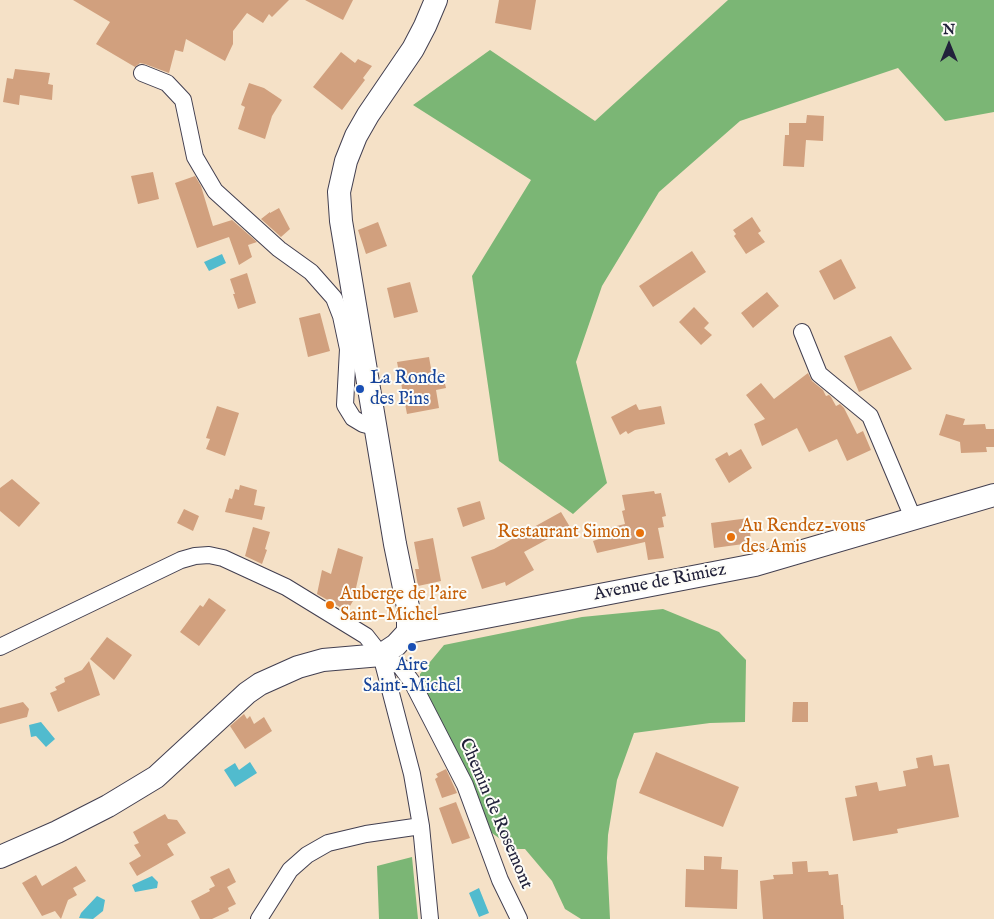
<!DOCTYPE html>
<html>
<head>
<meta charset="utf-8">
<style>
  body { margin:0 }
  #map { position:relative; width:994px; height:919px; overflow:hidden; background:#f5e1c7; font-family:"IM FELL English",serif }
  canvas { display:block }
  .north { position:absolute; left:924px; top:20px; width:50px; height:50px; -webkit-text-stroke:4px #fdfcf7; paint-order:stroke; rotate:0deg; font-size:14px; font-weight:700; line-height:20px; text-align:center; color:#22223b }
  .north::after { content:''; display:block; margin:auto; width:18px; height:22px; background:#22223b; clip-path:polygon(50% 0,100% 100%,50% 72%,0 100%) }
</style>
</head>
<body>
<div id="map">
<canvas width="994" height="919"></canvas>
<div class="north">N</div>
</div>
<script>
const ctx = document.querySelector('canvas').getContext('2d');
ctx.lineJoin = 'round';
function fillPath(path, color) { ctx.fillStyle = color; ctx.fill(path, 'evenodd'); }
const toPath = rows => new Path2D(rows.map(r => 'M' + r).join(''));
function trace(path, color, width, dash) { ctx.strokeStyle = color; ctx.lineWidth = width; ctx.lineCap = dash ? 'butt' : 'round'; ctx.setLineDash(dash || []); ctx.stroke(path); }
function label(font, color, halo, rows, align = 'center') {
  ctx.font = font + ' "IM FELL English",serif'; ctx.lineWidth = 4; ctx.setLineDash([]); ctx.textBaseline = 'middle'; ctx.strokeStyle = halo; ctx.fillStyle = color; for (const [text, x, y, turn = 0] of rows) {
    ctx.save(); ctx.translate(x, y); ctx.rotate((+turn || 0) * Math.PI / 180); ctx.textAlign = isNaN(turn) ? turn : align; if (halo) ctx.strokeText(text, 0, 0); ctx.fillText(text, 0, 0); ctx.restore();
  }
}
fillPath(toPath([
  [728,0,994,0,994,112,945,121,898,68,740,121,659,192,602,286,576,362,607,483,573,514,499,461,472,276,531,180,413,105,490,50,595,121],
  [663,609,719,632,746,660,745,722,710,723,634,733,617,780,608,835,607,858,610,919,581,919,565,909,552,881,525,849,514,849,492,833,420,686,420,674,444,645,582,617],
  [412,857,418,919,379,919,377,866]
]), '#7bb675');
fillPath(toPath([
  [222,254,226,263,209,271,204,262],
  [41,722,55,739,46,747,36,736,31,737,29,725],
  [250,762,257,773,235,787,224,770,235,763,239,770],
  [152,876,158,882,157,888,135,892,132,885],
  [479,888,489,913,479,917,469,893],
  [97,896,105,900,103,911,93,919,79,918,81,913]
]), '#51bbce');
fillPath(toPath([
  [73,0,289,0,272,17,269,14,263,23,247,13,233,31,233,44,225,61,186,39,183,52,175,50,169,73,145,64,140,63,135,67,96,44,110,22],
  [305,0,353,0,343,20],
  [499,0,536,0,531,30,495,23],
  [341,52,355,63,358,59,372,66,363,78,365,80,342,110,313,87],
  [15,69,50,73,48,84,53,85,52,100,20,95,19,105,3,102,7,78,13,79],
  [249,83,264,88,282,100,272,116,265,139,238,129,245,107,241,105],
  [807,115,824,116,823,141,806,140,804,167,783,166,785,135,789,135,789,123,806,123],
  [153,172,159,199,138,204,131,176],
  [195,176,201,186,213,226,232,220,257,242,248,245,252,257,239,265,229,237,197,248,175,183],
  [279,208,290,229,281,237,261,219,270,212,270,213],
  [752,217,761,231,758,233,765,242,746,254,734,236,736,234,733,230],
  [378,222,387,246,366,254,358,230],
  [692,251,706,272,653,307,639,286],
  [841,259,856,288,834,300,819,271],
  [247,273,256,303,238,309,233,294,235,294,230,279],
  [410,282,418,312,394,318,387,288],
  [767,292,779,306,753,328,741,313],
  [694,307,709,323,704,328,712,335,701,345,679,322],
  [320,313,330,351,308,357,299,318],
  [891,336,912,369,859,392,844,356],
  [429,357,432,374,442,372,446,388,436,390,439,408,407,414,397,362],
  [808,373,812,381,823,390,826,396,829,395,831,397,836,406,840,404,844,408,857,434,863,431,871,450,847,461,837,439,809,452,797,428,762,446,754,424,765,419,746,395,761,383,774,399],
  [636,404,639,410,661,406,665,424,635,430,628,434,626,431,620,435,611,417],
  [217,406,239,413,225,456,206,449,210,439,206,438],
  [946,414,965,419,963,425,985,424,986,429,994,429,994,447,986,447,987,452,961,453,960,442,939,435],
  [741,449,752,468,729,483,715,459,727,452,729,456],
  [12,479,40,503,19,527,0,511,0,488],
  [240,485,257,490,254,505,265,507,262,520,225,512,229,498,232,499,235,489,239,490],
  [654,491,655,494,661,493,666,516,662,517,664,527,658,528,664,558,648,560,645,542,597,553,593,541,602,538,600,530,625,524,622,511,625,510,622,495],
  [480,501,485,519,463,527,457,508],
  [184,509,199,516,193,531,177,523],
  [561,512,570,527,524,552,534,570,506,586,505,582,482,589,471,557,494,549],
  [749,518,751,543,714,548,711,523],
  [253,527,270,532,265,549,267,550,262,564,245,556],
  [433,538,441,581,418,586,415,569,419,569,414,542],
  [338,548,363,557,353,601,347,611,317,594,322,570,331,574],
  [209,598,226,610,199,646,180,632,200,605,203,607],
  [107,637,132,655,114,680,90,659],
  [89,661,100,695,58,712,50,693,57,690,55,687,65,682,64,678,82,670],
  [23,702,29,709,27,717,0,724,0,708],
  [793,702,808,702,808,722,792,722],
  [244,714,247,719,250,716,254,724,264,717,272,731,245,749,230,726],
  [656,752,739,787,723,827,639,793],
  [932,755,934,766,949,764,959,817,897,829,898,833,853,841,845,798,857,796,855,786,877,782,879,791,906,786,903,771,918,768,916,758],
  [446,769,457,793,442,798,435,779,438,777,436,774],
  [456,802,470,838,452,844,439,808],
  [165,814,168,819,177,820,186,833,167,844,174,855,137,876,129,863,141,856,134,845,139,843,133,832],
  [704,856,722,857,721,869,738,870,737,909,685,907,686,869,704,870],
  [807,861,808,872,828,871,829,875,838,874,841,905,843,905,844,919,763,919,760,881,774,879,773,875,793,874,792,862],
  [76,866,86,881,73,888,77,895,68,900,61,919,55,911,42,916,22,883,36,875,42,886],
  [229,868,236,882,227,887,236,904,228,908,229,911,212,919,200,919,191,901,210,891,209,889,215,886,210,877]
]), '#d1a07e');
const street = toPath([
  [142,73,167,83,183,100,195,157,215,191,279,249,311,272,334,298,341,316,348,349,345,405,353,418,363,424,375,427],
  [802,332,819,374,870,416,913,518],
  [0,647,181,560,195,556,209,555,223,558,286,587,366,636,381,655,401,667,412,682,465,785,500,880,519,919],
  [381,655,412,774,421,826,430,919],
  [259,919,290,870,307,855,328,843,366,834,421,826]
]);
const secondary = toPath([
  [408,632,755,565,994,495],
  [0,857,57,832,108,806,156,777,247,693,260,684,298,667,323,660,381,655,396,645,408,632,408,607,395,544,341,221,339,192,346,161,356,136,368,115,413,49,425,26,436,0]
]);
trace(street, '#423f50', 18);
trace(secondary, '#423f50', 24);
trace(street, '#fff', 16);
trace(secondary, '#fff', 22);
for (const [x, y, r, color] of [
  [360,389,5,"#1a4fb4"],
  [640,533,5,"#e8710a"],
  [731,537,5,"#e8710a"],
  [330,605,5,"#e8710a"],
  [412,647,5,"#1a4fb4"]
]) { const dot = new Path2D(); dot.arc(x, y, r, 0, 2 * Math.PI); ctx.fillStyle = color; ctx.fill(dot); trace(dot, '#fdfcf7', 2); }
label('18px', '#164399', '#fdfcf7', [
  ["La Ronde",370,379],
  ["des Pins",370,400],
  ["Aire",412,666,"center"],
  ["Saint-Michel",412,687,"center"]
], 'left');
label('18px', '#c56008', '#fdfcf7', [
  ["Au Rendez-vous",741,527],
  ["des Amis",741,548],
  ["Restaurant Simon",630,533,"right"],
  ["Auberge de l'aire",340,595],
  ["Saint-Michel",340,616]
], 'left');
label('18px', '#22223b', '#fdfcf7', [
  ["Avenue de Rimiez",660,583,-11],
  ["Chemin de Rosemont",495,814,67]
]);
</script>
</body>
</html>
